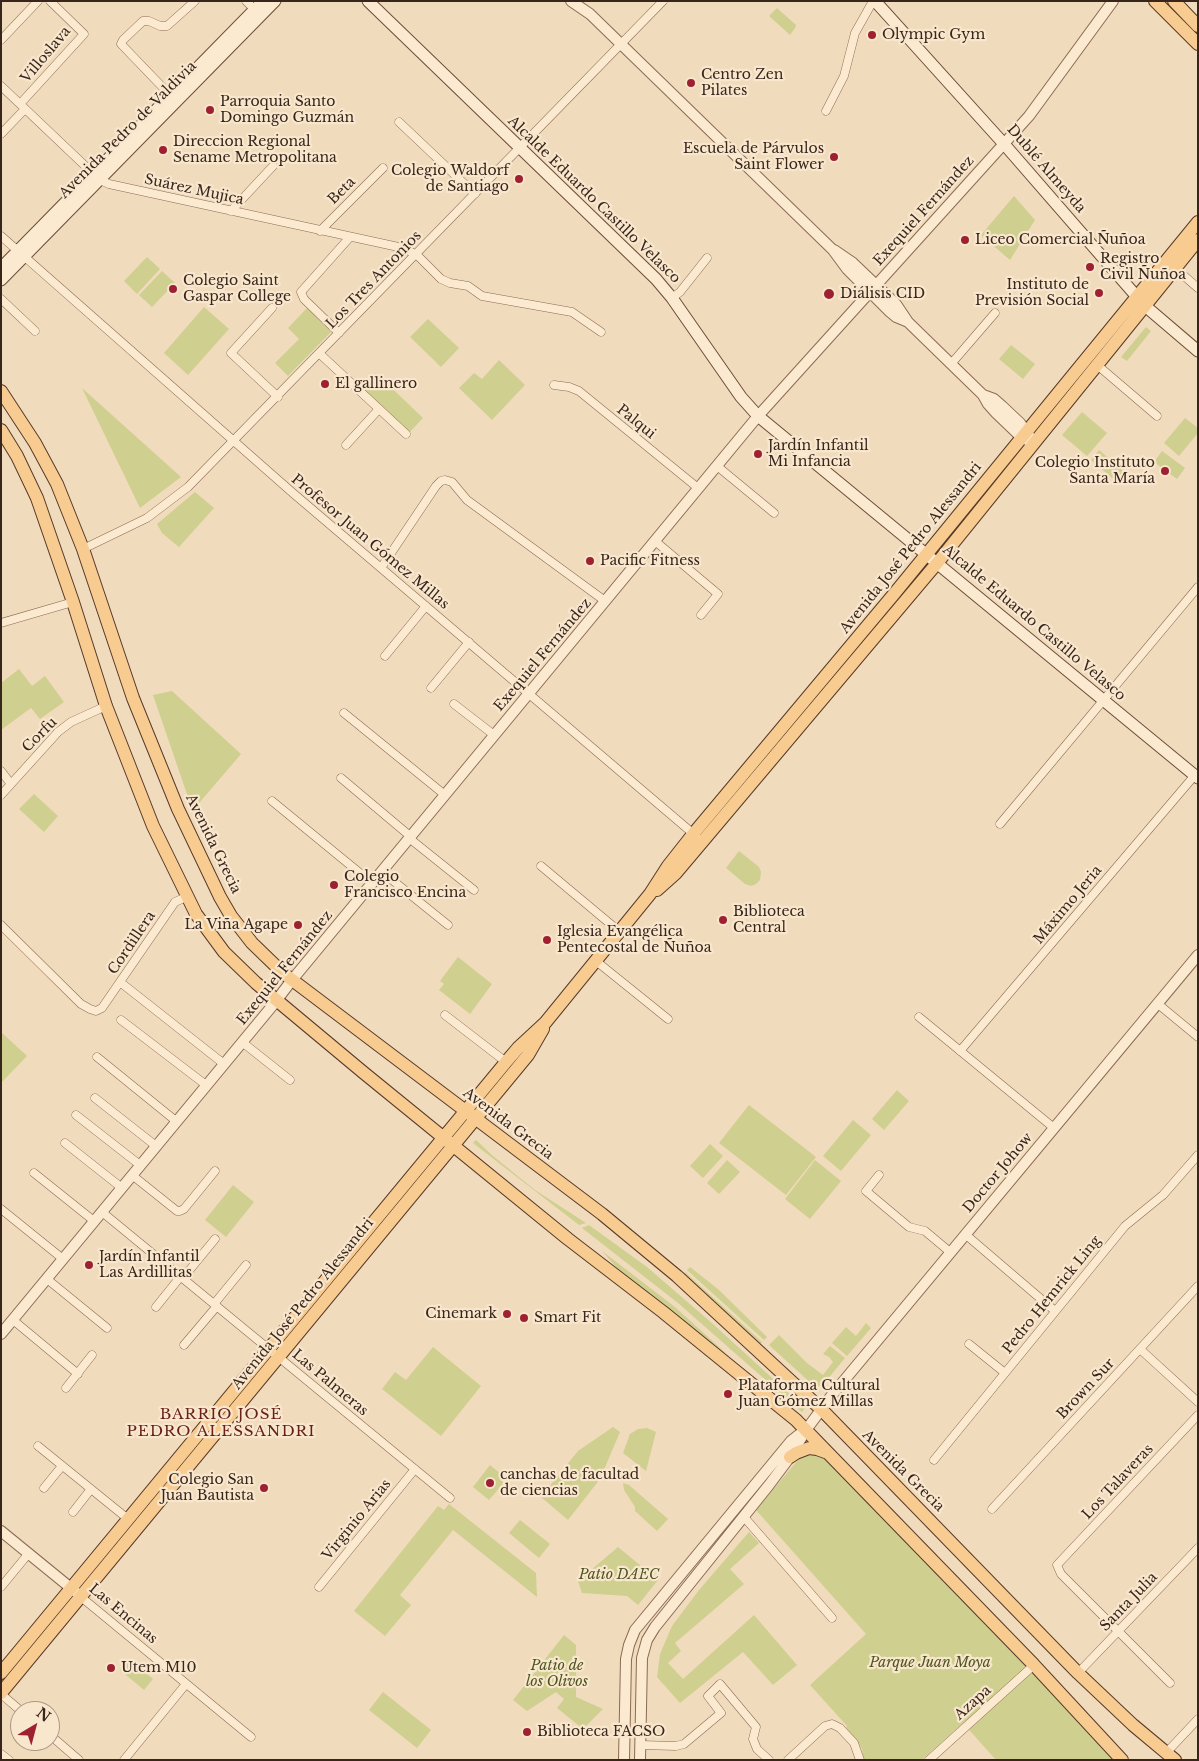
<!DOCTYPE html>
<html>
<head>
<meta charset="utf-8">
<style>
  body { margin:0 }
  #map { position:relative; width:1199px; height:1761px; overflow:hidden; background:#f1dbbd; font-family:"Libre Baskerville",serif }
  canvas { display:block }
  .frame { position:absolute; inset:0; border:2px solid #38251b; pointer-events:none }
  .north { position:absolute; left:10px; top:1701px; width:50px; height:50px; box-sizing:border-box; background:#f8e6cd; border:1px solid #ab9986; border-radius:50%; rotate:37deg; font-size:14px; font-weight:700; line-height:20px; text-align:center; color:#38251b }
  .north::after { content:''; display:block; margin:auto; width:18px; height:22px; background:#9d2130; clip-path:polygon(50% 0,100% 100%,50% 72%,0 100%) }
</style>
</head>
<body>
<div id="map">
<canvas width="1199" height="1761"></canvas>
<div class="frame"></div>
<div class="north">N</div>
</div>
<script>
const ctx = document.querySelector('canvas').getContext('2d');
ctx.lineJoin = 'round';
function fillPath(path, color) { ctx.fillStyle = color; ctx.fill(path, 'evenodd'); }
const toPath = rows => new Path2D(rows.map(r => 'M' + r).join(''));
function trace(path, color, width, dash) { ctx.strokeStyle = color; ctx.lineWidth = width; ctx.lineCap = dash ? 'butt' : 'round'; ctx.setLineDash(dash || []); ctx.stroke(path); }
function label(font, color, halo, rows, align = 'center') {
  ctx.font = font + ' "Libre Baskerville",serif'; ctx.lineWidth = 4.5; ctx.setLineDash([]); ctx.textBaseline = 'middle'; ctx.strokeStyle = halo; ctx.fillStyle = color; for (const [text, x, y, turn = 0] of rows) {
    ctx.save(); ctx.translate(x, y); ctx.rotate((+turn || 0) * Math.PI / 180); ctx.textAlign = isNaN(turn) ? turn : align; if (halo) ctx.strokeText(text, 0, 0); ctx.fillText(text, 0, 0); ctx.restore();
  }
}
fillPath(toPath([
  [777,8,796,25,795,28,790,35,769,16],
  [1014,196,1035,220,1010,260,981,235],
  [147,257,160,269,137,294,124,281],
  [162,271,175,283,152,307,139,295],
  [204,307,229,329,188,375,164,353],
  [307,308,331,332,288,376,275,363,299,339,288,328],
  [428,319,459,348,441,367,410,337],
  [1146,327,1151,331,1127,361,1121,357],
  [1011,345,1035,364,1023,379,999,359],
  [499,360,525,385,492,420,459,388,474,373,482,379],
  [376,373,423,418,409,433,362,388],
  [82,388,181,477,140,508],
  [1082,412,1107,433,1087,456,1062,435],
  [1185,418,1198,428,1198,433,1179,456,1164,443],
  [1099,450,1126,473,1118,483,1091,460],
  [1162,451,1185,468,1177,479,1154,462],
  [195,492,214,508,179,547,162,533,157,524],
  [19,669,32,686,45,676,64,702,40,719,31,708,1,730,1,683],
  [172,691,241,754,194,809,189,800,153,695],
  [34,794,58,816,44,832,19,809],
  [739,851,759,867,761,872,760,880,756,884,751,886,745,884,726,868],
  [458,957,492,984,470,1014,439,990,444,984,440,981],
  [1,1032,27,1056,1,1083],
  [897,1090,909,1101,884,1130,872,1119],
  [749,1105,816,1157,786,1195,719,1143],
  [853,1120,871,1135,841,1171,823,1156],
  [476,1140,493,1156,535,1190,586,1223,579,1225,473,1143],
  [710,1144,723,1156,703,1178,690,1166],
  [727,1160,740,1172,719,1194,707,1183],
  [815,1160,841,1181,810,1219,785,1199],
  [233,1185,254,1202,226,1237,205,1220],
  [589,1225,647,1267,713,1324,805,1408,802,1412,678,1303,582,1228],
  [602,1251,675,1307,728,1355,664,1308,617,1268],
  [690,1267,718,1289,767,1337,764,1340,687,1270],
  [685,1272,762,1342,760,1345,683,1275],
  [866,1323,871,1328,847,1356,832,1343,846,1327,856,1336],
  [779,1335,807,1363,823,1375,833,1362,829,1357,823,1354,830,1346,845,1358,822,1386,814,1386,769,1345],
  [433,1347,481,1386,441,1436,382,1389,395,1372,406,1380],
  [613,1427,620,1432,600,1479,568,1520,541,1497,578,1451],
  [647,1428,656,1432,646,1471,623,1453,630,1434,638,1429],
  [821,1452,1059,1694,1114,1760,996,1760,963,1723,922,1760,864,1760,862,1749,858,1742,846,1728,847,1726,810,1685,866,1634,756,1510,802,1455],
  [490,1465,507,1479,489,1500,473,1487],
  [623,1483,629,1485,668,1519,657,1531,635,1511,635,1507,624,1490],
  [449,1504,536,1573,537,1597,453,1530,400,1595,411,1605,385,1636,354,1611,438,1506,444,1510],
  [520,1520,550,1544,539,1558,509,1533],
  [749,1532,759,1543,730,1569,744,1584,675,1643,681,1651,668,1663,683,1679,754,1615,797,1665,773,1685,743,1652,680,1703,657,1677,660,1654,672,1626,699,1590],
  [618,1547,658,1580,638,1605,627,1596,582,1593,578,1581],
  [564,1635,576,1645,576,1697,603,1709,583,1729,557,1708,564,1699,556,1692,527,1711,513,1700],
  [130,1659,153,1679,144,1690,120,1670],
  [383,1692,431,1730,417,1748,369,1710]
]), '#cfcf90');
const minor = toPath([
  [246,1,258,13],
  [1,40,38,1],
  [1,86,100,180,109,184,403,248,417,255,441,279,450,283,468,286,482,296,572,312,601,332],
  [170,95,121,44,123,40,143,21,149,21,160,26,167,26,195,1],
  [20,104,84,34,50,1],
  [826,111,844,76,855,33,873,1],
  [399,122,475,194],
  [1,134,25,109],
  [231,211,273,166],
  [320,231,383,168],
  [1,236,294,494,696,836],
  [1175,268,1198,288],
  [672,298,680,292,707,258],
  [1,299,35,331],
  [272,308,231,353,278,397],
  [339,333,304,299,301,292,350,237],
  [320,354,406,434],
  [951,364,995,313],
  [1096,364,1157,416],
  [554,385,569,387,579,391,698,488],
  [346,445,379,409],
  [717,466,774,513],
  [655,541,718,594,701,615],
  [83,549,147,518,188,487,663,1],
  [381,568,436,486,441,481,445,480,452,482,467,500,605,601],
  [1,623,73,602],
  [385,656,426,606],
  [431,688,469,642],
  [454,704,494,735],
  [344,713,445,795],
  [1,771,11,784],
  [341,778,410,836],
  [1,795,58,732,71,722,106,706],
  [272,801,372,883],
  [1000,824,1198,587],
  [409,838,474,890],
  [541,866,620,932],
  [381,871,448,925],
  [1,925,81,1004,90,1009,96,1011,102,1008,175,902,186,897],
  [596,961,668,1019],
  [120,982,224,1064],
  [1158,1004,1198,1037],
  [445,1015,506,1062],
  [919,1017,1054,1128],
  [121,1020,206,1085],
  [242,1042,290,1080],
  [960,1051,1195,775],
  [97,1057,176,1121],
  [95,1098,156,1146],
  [76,1115,140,1165],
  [65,1143,122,1188],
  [34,1173,94,1221],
  [132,1175,177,1211,180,1211,184,1209,215,1171],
  [879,1175,866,1191,909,1227,925,1231,950,1252],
  [1,1209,63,1259],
  [102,1212,450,1498],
  [965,1234,1055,1311],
  [183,1278,215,1239],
  [47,1279,107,1328],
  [214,1304,246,1265],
  [156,1307,181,1276],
  [13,1320,78,1374],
  [969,1344,1005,1373],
  [184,1345,217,1306],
  [1140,1349,1198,1402],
  [66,1388,92,1355],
  [38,1446,128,1519],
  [934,1460,1125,1226,1163,1195,1198,1155],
  [44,1488,62,1466],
  [992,1509,1198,1286],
  [73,1512,91,1489],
  [744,1517,832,1618],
  [1,1587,29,1553],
  [319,1587,415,1469],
  [81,1597,251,1737],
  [1078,1673,1198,1548],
  [1170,1683,1061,1574,1057,1565,1198,1415],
  [1,1694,21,1711],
  [50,1735,79,1760],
  [640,1745,676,1746,684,1744,721,1713,708,1696,720,1684,756,1727,753,1739,757,1749,769,1760],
  [1167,1752,1198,1719],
  [1,1754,9,1760],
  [124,1760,186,1684],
  [788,1760,825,1726,832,1724,840,1728,854,1743,860,1760],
  [929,1760,1034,1665]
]);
const tertiary = toPath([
  [571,1,590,14,833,250,847,269,890,312,896,317,908,322],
  [834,250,853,263,896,304,908,322,983,395,988,404,996,413,1021,437,1029,441],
  [983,395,994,399,1002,406,1020,423,1030,437],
  [1,1334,273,1005,292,980,758,416,1029,116,1113,1],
  [1,1531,77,1593],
  [624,1760,626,1659,629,1645,635,1630,791,1441,805,1430],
  [640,1760,642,1658,647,1640,655,1627,769,1485,790,1457,806,1430,832,1395,1198,955]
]);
const secondary = toPath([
  [368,1,656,279,672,298,741,397,758,416,1198,778],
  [875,1,1004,144,1144,305,1198,351],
  [1,268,263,1],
  [1,280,275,1]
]);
const primary = toPath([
  [1155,1,1198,44],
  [1174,1,1198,26],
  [1,391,35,443,57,484,83,549,133,698,178,809,220,897,231,916,252,943,283,973,602,1214,677,1276,821,1409,1078,1673,1133,1725,1175,1760],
  [1,430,17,456,37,498,73,602,106,706,153,826,196,914,224,952,256,983,364,1073,568,1239,663,1312,796,1420,1034,1665,1122,1760],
  [657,890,676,873,703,841,938,562,1198,240],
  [790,1457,796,1453,809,1448,817,1449,828,1453],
  [1,1673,506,1062,518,1048,545,1023,650,894,668,866,694,833,894,594,1198,222],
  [1,1693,528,1055,543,1029]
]);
trace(minor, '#8a6b55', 9);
trace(tertiary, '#8a6b55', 12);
trace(secondary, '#6b4c38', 13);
trace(primary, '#573a2a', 14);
trace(minor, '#fbe9d0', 8);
trace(tertiary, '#fbe9d0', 10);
trace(secondary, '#fbe9d0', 11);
trace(primary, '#f8cc91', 12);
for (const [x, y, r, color] of [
  [872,35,5,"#9d2130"],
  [691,83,5,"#9d2130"],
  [210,110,5,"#9d2130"],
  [163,150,5,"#9d2130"],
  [834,157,5,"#9d2130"],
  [519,179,5,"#9d2130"],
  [965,240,5,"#9d2130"],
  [1090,267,5,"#9d2130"],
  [173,289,5,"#9d2130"],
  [1099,293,5,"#9d2130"],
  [829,294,6,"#9d2130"],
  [325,384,5,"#9d2130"],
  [758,454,5,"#9d2130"],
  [1165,471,5,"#9d2130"],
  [590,561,5,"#9d2130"],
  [334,885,5,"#9d2130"],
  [723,920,5,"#9d2130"],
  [298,925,5,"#9d2130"],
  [547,940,5,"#9d2130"],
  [89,1265,5,"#9d2130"],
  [507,1314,5,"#9d2130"],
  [524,1318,5,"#9d2130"],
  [728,1394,5,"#9d2130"],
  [490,1483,5,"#9d2130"],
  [264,1488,5,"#9d2130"],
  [111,1668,5,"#9d2130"],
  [527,1732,5,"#9d2130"]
]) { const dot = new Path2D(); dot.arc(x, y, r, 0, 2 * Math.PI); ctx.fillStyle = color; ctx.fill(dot); trace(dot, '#f8e6cd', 2); }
label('14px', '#38251b', '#f8e6cd', [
  ["Olympic Gym",882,35],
  ["Centro Zen",701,75],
  ["Pilates",701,91],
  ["Parroquia Santo",220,102],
  ["Domingo Guzmán",220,118],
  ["Direccion Regional",173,142],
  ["Sename Metropolitana",173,158],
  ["Escuela de Párvulos",824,149,"right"],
  ["Saint Flower",824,165,"right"],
  ["Colegio Waldorf",509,171,"right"],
  ["de Santiago",509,187,"right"],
  ["Liceo Comercial Ñuñoa",975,240],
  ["Registro",1100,259],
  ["Civil Ñuñoa",1100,275],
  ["Colegio Saint",183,281],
  ["Gaspar College",183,297],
  ["Instituto de",1089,285,"right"],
  ["Previsión Social",1089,301,"right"],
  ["Diálisis CID",840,294],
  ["El gallinero",335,384],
  ["Jardín Infantil",768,446],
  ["Mi Infancia",768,462],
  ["Colegio Instituto",1155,463,"right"],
  ["Santa María",1155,479,"right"],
  ["Pacific Fitness",600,561],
  ["Colegio",344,877],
  ["Francisco Encina",344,893],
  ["Biblioteca",733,912],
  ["Central",733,928],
  ["La Viña Agape",288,925,"right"],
  ["Iglesia Evangélica",557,932],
  ["Pentecostal de Ñuñoa",557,948],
  ["Jardín Infantil",99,1257],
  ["Las Ardillitas",99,1273],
  ["Cinemark",497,1314,"right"],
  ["Smart Fit",534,1318],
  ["Plataforma Cultural",738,1386],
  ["Juan Gómez Millas",738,1402],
  ["canchas de facultad",500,1475],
  ["de ciencias",500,1491],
  ["Colegio San",254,1480,"right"],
  ["Juan Bautista",254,1496,"right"],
  ["Utem M10",121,1668],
  ["Biblioteca FACSO",537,1732]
], 'left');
label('14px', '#38251b', '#f8e6cd', [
  ["Villoslava",46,55,-50],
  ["Avenida Pedro de Valdivia",128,130,-45],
  ["Dublé Almeyda",1046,169,49],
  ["Suárez Mujica",194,190,12],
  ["Beta",342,191,-45],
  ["Alcalde Eduardo Castillo Velasco",594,200,44],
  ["Exequiel Fernández",924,211,-48],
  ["Los Tres Antonios",374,280,-46],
  ["Palqui",636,422,39],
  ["Profesor Juan Gómez Millas",370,542,40],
  ["Avenida José Pedro Alessandri",911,548,-51],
  ["Alcalde Eduardo Castillo Velasco",1034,623,40],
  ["Exequiel Fernández",543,655,-50],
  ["Corfu",40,735,-45],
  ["Avenida Grecia",213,844,64],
  ["Máximo Jeria",1068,905,-50],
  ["Cordillera",132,943,-56],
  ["Exequiel Fernández",285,968,-51],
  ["Avenida Grecia",508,1124,37],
  ["Doctor Johow",998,1173,-50],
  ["Pedro Hemrick Ling",1052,1295,-51],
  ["Avenida José Pedro Alessandri",303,1304,-51],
  ["Las Palmeras",330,1383,40],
  ["Brown Sur",1086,1389,-47],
  ["Avenida Grecia",903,1471,45],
  ["Los Talaveras",1118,1482,-47],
  ["Virginio Arias",357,1520,-51],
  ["Santa Julia",1129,1602,-46],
  ["Las Encinas",123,1614,40],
  ["Azapa",973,1703,-42]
]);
label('italic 14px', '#4e5620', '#f8e6cd', [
  ["Patio DAEC",619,1575],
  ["Parque Juan Moya",930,1663],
  ["Patio de",557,1666],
  ["los Olivos",557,1682]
]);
ctx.letterSpacing = '1px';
label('15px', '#671f17', '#f8e6cd', [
  ["BARRIO JOSÉ",221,1415],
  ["PEDRO ALESSANDRI",221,1432]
]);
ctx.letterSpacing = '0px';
</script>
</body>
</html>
